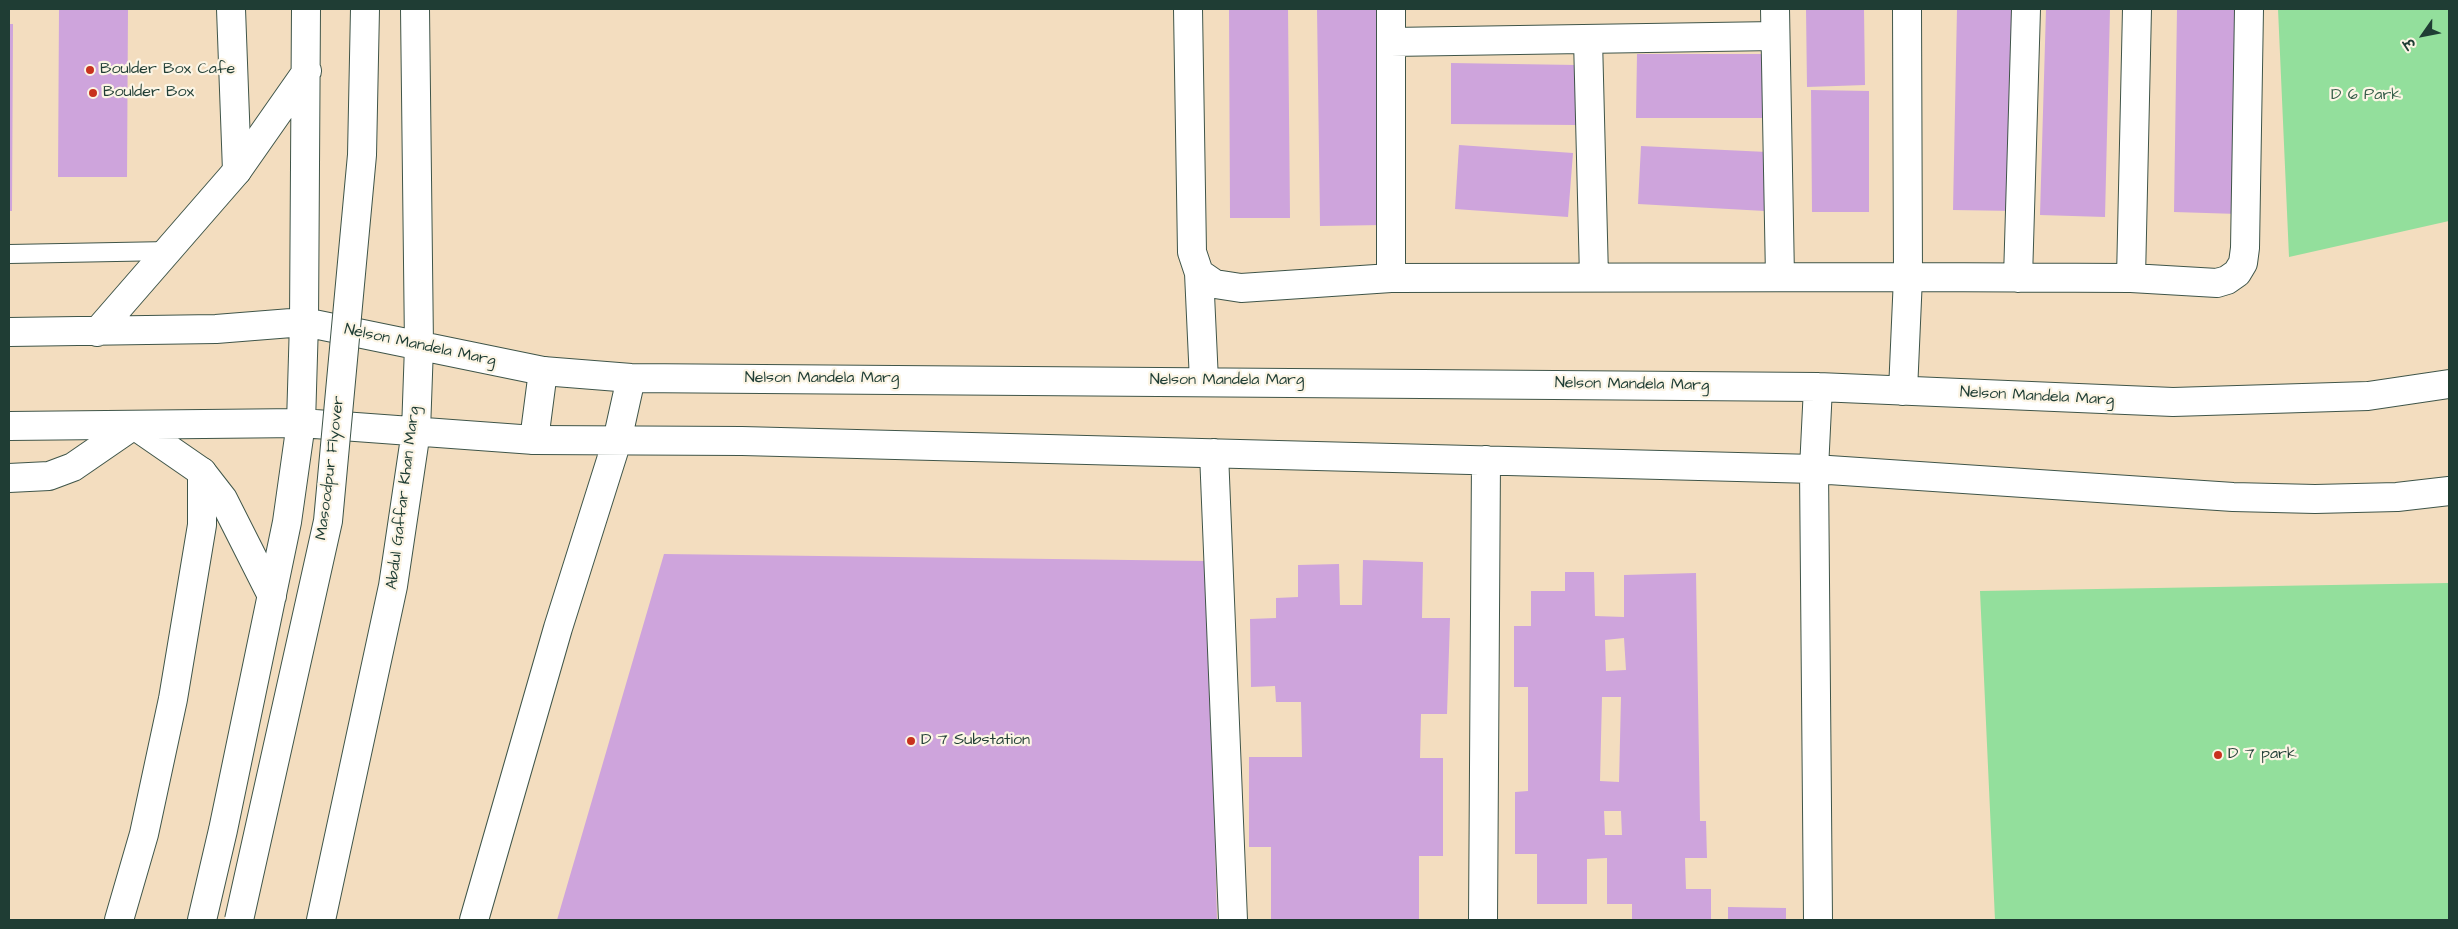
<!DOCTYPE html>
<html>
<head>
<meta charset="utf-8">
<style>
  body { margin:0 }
  #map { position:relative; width:2458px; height:929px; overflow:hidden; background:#f3ddbf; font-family:"Architects Daughter","Playpen Sans Deva",sans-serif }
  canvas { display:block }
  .frame { position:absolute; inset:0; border:10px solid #1f3d34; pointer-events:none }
  .north { position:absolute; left:2398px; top:10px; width:50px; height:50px; -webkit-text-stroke:4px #fcf5e5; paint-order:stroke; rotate:237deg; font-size:14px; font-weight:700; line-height:20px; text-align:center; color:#1f3d34 }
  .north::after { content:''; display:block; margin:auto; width:18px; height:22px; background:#1f3d34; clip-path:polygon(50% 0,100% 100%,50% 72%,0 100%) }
</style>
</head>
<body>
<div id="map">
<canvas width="2458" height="929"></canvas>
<div class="frame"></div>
<div class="north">उ</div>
</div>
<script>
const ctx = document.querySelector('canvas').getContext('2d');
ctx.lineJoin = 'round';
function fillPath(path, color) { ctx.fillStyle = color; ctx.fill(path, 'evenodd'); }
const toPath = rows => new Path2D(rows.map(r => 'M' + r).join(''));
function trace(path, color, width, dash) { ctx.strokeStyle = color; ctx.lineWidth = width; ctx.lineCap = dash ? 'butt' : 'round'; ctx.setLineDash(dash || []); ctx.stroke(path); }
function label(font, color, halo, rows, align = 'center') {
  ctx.font = font + ' "Architects Daughter",sans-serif'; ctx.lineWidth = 4.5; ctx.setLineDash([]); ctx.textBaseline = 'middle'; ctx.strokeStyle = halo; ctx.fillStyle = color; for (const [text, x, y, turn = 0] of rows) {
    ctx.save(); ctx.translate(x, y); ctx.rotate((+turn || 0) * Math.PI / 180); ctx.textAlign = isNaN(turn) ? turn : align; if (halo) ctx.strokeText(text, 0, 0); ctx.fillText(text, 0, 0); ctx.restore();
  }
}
fillPath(toPath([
  [2278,9,2449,9,2449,221,2289,257],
  [2449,583,2449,920,1995,920,1980,591]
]), '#93df9c');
fillPath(toPath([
  [59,9,128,9,127,177,58,177],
  [1229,9,1288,9,1290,218,1230,218],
  [1317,9,1380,9,1383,225,1320,226],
  [1806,9,1864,9,1865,85,1807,87],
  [1957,9,2020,9,2016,211,1953,210],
  [2046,9,2110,9,2105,217,2040,215],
  [2177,9,2241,9,2238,214,2174,212],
  [9,24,13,24,12,211,9,211],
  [1637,54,1762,54,1762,118,1636,118],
  [1451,63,1576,65,1576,125,1451,124],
  [1811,90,1869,91,1869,212,1812,212],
  [1459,145,1573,153,1568,217,1455,209],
  [1641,146,1767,152,1765,211,1638,204],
  [664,554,1208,561,1217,920,557,920],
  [1363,560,1423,562,1422,618,1450,618,1447,714,1421,714,1420,758,1443,758,1443,856,1419,856,1419,920,1271,920,1271,847,1249,847,1249,757,1302,757,1301,702,1276,702,1275,686,1251,687,1250,619,1276,618,1276,598,1298,597,1298,565,1339,564,1340,605,1362,605],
  [1565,572,1594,572,1595,616,1624,617,1624,575,1696,573,1700,821,1706,821,1707,858,1685,858,1686,889,1711,889,1711,920,1632,920,1632,904,1607,904,1607,858,1587,859,1587,904,1537,904,1537,854,1515,854,1515,792,1528,791,1528,687,1514,687,1514,626,1531,626,1531,591,1565,591],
  [1624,638,1626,670,1606,671,1605,640],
  [1602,697,1621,697,1619,782,1600,781],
  [1604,811,1621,811,1622,835,1605,835],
  [1728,907,1786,908,1786,920,1728,920]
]), '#cea4dc');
const service = toPath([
  [9,254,169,251]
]);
const minor = toPath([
  [231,9,237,171],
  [1188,9,1192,252,1199,273,1204,381],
  [1775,9,1780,277],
  [1588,39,1594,277],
  [1391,42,1775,36],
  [1199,273,1215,284,1241,288,1391,278,1908,277,2131,278,2217,283,2227,280,2237,273,2243,263,2245,248,2249,9],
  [1391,278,1391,9],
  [2018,278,2026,9],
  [2131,278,2137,9],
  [543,371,631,378,1818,387,2173,402,2368,396,2449,384],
  [1818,387,1814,469,1818,920],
  [1903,391,1908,277,1907,9],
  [534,440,742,441,1814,469,2233,497,2315,499,2397,497,2449,491],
  [1214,453,1233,920],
  [9,478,49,476,73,467,134,425],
  [119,920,144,834,173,699,202,525,202,472],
  [474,920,558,628,617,441,631,378],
  [1483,920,1486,460]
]);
const primary = toPath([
  [9,332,216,329,304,322,543,371,534,440,301,423,9,426],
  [97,332,237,171,307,71],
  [134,425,202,472,223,499,272,596],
  [202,920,223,830,287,522,301,423,304,322,306,9],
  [321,920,393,586,416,431,419,346,415,9]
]);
trace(service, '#3f5549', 20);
trace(minor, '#3f5549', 30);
trace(primary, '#3f5549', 30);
trace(service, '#fff', 18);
trace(minor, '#fff', 28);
trace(primary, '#fff', 28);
const primaryBridge = toPath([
  [239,920,328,521,362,155,365,9]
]);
trace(primaryBridge, '#3f5549', 30, []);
trace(primaryBridge, '#fff', 28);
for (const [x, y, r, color] of [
  [90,70,5,"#c8321e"],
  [93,93,5,"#c8321e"],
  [911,741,5,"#c8321e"],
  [2218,755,5,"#c8321e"]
]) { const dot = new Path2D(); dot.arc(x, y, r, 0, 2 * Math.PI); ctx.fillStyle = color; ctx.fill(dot); trace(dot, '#fcf5e5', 2); }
label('16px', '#1f3d34', '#fcf5e5', [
  ["Boulder Box Cafe",100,70],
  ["Boulder Box",103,93],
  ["D 7 Substation",921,741],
  ["D 7 park",2228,755]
], 'left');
label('16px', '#365d49', '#fcf5e5', [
  ["D 6 Park",2366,96]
]);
label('16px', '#1f3d34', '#fcf5e5', [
  ["Nelson Mandela Marg",420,346,12],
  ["Nelson Mandela Marg",822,379],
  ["Nelson Mandela Marg",1227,381],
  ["Nelson Mandela Marg",1632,385,1],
  ["Nelson Mandela Marg",2037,397,3],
  ["Masoodpur Flyover",331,468,-83],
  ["Abdul Gaffar Khan Marg",404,498,-83]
]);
</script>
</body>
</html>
